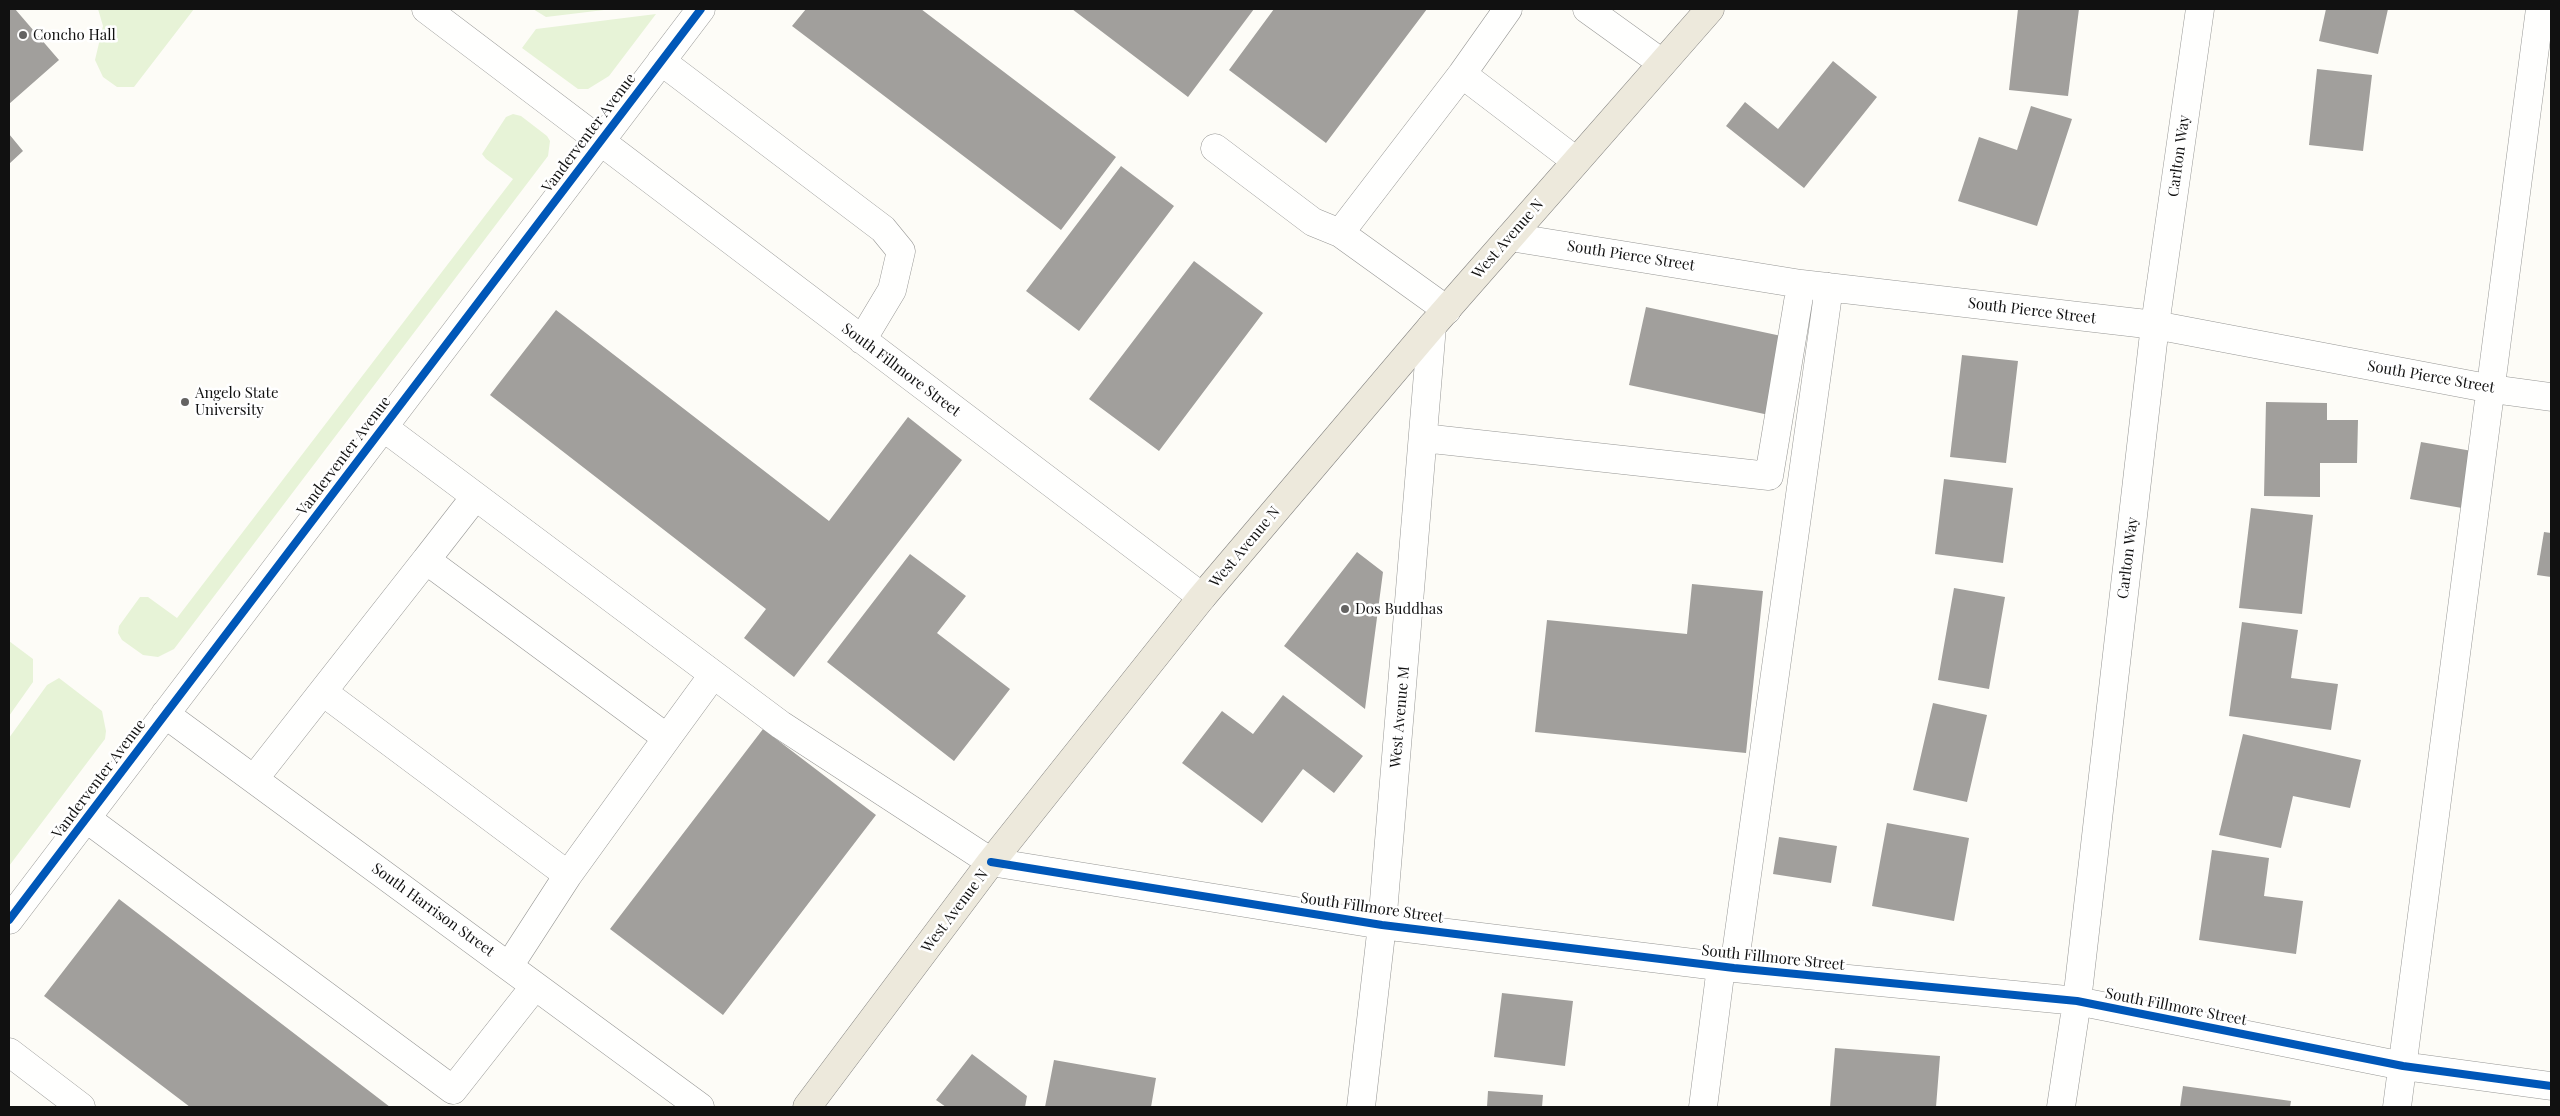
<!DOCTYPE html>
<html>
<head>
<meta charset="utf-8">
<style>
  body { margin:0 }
  #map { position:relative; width:2560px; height:1116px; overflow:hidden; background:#fdfcf7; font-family:"Playfair Display",serif }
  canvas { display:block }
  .frame { position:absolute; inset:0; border:10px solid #111; pointer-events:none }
</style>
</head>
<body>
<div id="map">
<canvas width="2560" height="1116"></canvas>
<div class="frame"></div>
</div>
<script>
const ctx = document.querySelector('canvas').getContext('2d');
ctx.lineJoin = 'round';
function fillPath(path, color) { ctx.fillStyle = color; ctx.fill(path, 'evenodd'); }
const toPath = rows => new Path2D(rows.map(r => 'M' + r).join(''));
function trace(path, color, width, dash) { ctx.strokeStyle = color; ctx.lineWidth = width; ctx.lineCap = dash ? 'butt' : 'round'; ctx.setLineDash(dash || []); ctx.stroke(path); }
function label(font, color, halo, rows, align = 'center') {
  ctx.font = font + ' "Playfair Display",serif'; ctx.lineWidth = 5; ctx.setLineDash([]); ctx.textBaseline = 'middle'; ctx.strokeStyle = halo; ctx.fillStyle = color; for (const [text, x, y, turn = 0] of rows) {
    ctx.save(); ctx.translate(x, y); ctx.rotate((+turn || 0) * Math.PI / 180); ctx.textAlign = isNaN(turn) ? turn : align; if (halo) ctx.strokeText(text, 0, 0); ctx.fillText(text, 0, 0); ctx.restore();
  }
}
fillPath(toPath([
  [98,9,194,9,134,87,117,87,103,77,95,60,103,26],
  [533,9,604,9,604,10,546,17],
  [656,14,609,76,588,89,578,89,522,48,536,29],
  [513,114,521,116,547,136,550,141,548,156,174,649,158,657,143,655,122,640,118,633,119,626,140,597,148,597,177,618,513,179,486,159,482,154,506,117],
  [9,641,33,659,33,682,9,716],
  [59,678,102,711,106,731,105,739,9,866,9,738,47,685]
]), '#e7f3d7');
fillPath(toPath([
  [9,9,15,9,59,60,9,104],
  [806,9,921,9,1116,157,1061,230,792,26],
  [1072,9,1254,9,1188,97],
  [1274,9,1427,9,1326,143,1229,70],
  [2018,9,2079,9,2068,96,2009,90],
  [2326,9,2388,9,2378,54,2319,41],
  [1833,61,1877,97,1804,188,1726,126,1745,102,1778,129],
  [2317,69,2372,75,2363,151,2309,145],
  [2031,106,2072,119,2037,226,1958,201,1979,137,2017,150],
  [9,134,23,151,9,164],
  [1121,166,1174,206,1079,331,1026,291],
  [1194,261,1263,313,1159,451,1089,399],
  [1646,307,1786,337,1769,415,1629,385],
  [556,310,829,521,908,417,962,460,794,677,744,638,766,609,490,395],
  [1962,355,2018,361,2006,463,1950,457],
  [2266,402,2327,403,2327,420,2358,420,2357,463,2320,463,2320,497,2264,496],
  [2421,442,2472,451,2462,508,2410,499],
  [1944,479,2013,488,2003,563,1935,554],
  [2251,508,2313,515,2302,614,2239,608],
  [2544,532,2551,533,2551,577,2537,575],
  [1357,552,1383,572,1365,709,1284,646],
  [910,554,966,596,937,633,1010,689,954,761,827,662],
  [1692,584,1763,591,1746,753,1535,732,1547,620,1687,634],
  [1954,588,2005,597,1989,689,1938,680],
  [2242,622,2298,630,2291,678,2338,684,2331,730,2229,716],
  [1283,695,1363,756,1334,793,1303,769,1262,823,1182,763,1222,711,1253,734],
  [1933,703,1987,715,1967,802,1913,790],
  [763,729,876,815,723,1015,610,929],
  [2243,734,2361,760,2350,808,2293,796,2281,848,2219,835],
  [1887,823,1969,838,1954,921,1872,906],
  [1779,837,1837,846,1831,883,1773,874],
  [2212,850,2269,858,2264,896,2303,901,2296,954,2199,940],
  [119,899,390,1107,190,1107,44,996],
  [1502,993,1573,1001,1565,1066,1494,1057],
  [1835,1048,1940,1056,1936,1107,1830,1107],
  [972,1054,1027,1096,1025,1107,946,1107,936,1100],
  [1054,1060,1156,1078,1151,1107,1045,1107],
  [2183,1086,2291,1101,2290,1107,2180,1107],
  [1488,1091,1543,1095,1542,1107,1487,1107]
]), '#a19f9c');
const minor = toPath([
  [426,9,1202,597],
  [1587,9,1662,63],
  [661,61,883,229,901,251,892,290,862,340],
  [1462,74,1576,161],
  [1215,148,1313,222,1340,233],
  [1510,237,1801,284,2155,325,2492,389,2551,397],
  [1447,310,1340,233,1462,74,1508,9],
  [383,427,781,725,991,862,1382,925,1734,968,2077,1001,2403,1066,2551,1086],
  [1423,438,1769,476,1801,284],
  [426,560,475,497],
  [323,692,568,875],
  [165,714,700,1107],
  [667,738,713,675],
  [254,779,426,560,667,738,568,875,509,966],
  [87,819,453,1090,535,986],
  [9,920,701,9],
  [1734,968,1829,287],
  [9,1052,81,1107],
  [1361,1107,1382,925,1432,326],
  [1703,1107,1721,967],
  [2061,1107,2077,1001,2155,325,2200,9],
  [2397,1107,2540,9]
]);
const major = toPath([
  [807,1107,991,862,1202,597,1432,326,1710,9]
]);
trace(minor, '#979795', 29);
trace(major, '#858482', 29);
trace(minor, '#fffffe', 28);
trace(major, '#ede9dc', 28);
trace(toPath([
  [991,862,1382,925,1734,968,2077,1001,2403,1066,2551,1086],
  [9,920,701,9]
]), '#0057b8', 8);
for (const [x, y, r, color] of [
  [23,35,5,"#646362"],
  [185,402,5,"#646362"],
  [1345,609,5,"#646362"]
]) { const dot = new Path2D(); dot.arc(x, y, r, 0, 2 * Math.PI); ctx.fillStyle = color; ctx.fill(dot); trace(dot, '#fff', 2); }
label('15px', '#111', '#fff', [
  ["Concho Hall",33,35],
  ["Angelo State",195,393],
  ["University",195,410],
  ["Dos Buddhas",1355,609]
], 'left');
label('15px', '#111', '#fff', [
  ["Vanderventer Avenue",589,133,-53],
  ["Carlton Way",2179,156,-82],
  ["West Avenue N",1508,239,-49],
  ["South Pierce Street",1631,256,9],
  ["South Pierce Street",2032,311,7],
  ["South Fillmore Street",901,370,37],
  ["South Pierce Street",2431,377,10],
  ["Vanderventer Avenue",344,456,-53],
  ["West Avenue N",1245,547,-50],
  ["Carlton Way",2128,558,-83],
  ["West Avenue M",1400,717,-85],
  ["Vanderventer Avenue",99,779,-53],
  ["South Fillmore Street",1372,908,8],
  ["South Harrison Street",433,910,36],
  ["West Avenue N",955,911,-53],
  ["South Fillmore Street",1773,958,6],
  ["South Fillmore Street",2176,1007,11]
]);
</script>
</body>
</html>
